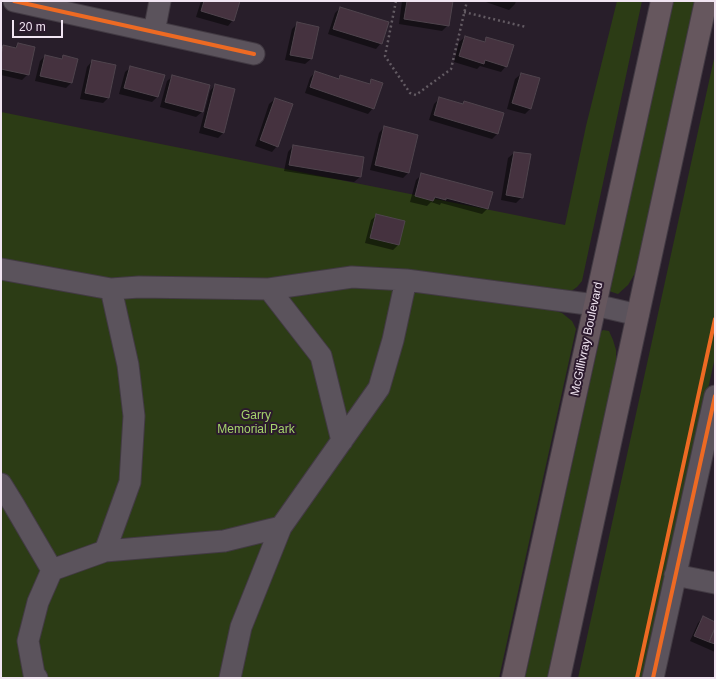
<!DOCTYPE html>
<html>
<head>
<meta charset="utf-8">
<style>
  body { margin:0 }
  #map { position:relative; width:716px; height:679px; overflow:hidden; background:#281e2a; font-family:Helvetica,sans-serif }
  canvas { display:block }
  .frame { position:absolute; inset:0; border:2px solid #f1e5f2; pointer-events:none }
  .scale { position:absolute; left:12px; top:20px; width:51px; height:18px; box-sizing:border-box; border:2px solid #f1e5f2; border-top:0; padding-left:5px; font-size:12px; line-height:14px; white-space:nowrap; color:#f1e5f2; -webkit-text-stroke:3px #2c1a2e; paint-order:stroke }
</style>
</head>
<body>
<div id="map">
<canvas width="716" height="679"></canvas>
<div class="frame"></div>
<div class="scale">20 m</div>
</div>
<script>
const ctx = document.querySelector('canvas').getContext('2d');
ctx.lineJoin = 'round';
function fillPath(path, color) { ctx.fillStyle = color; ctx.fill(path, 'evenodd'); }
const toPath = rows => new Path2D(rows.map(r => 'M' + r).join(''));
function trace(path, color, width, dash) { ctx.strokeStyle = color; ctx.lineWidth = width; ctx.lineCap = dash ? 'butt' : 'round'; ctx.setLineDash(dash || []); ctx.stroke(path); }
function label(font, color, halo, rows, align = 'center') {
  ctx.font = font + ' Helvetica,sans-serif'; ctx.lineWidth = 4; ctx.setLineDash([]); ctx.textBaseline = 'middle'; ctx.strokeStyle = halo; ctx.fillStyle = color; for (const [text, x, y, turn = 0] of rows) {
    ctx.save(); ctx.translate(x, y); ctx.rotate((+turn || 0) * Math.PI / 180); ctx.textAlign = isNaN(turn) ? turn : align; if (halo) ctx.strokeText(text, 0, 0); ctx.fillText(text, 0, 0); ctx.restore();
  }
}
fillPath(toPath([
  [617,1,642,1,582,281,577,287,547,308,562,313,572,321,576,329,499,678,1,678,1,112,565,225,586,126],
  [673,1,697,1,637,270,628,285,618,294,609,291],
  [715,54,715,357,645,678,578,678],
  [603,330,609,331,613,340,616,350,616,368,548,678,525,678,601,332]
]), '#2c3c15');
fillPath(toPath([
  [201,1,239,1,233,20,228,26,196,17],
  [402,1,452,1,448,25,442,31,399,24],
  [483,1,516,1,515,4,509,10],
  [340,8,381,43,376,49,328,34,335,13],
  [297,24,311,59,305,64,285,60,292,29],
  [465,37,483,42,487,39,506,66,501,72,480,66,477,69,454,62,459,42],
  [18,44,28,74,22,80,1,75,1,48,4,46,14,48],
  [45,56,60,59,63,56,72,82,66,88,35,81,40,61],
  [92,61,108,98,103,103,80,99,87,67],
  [131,67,163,75,157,97,152,102,119,94,125,72],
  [315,72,337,79,340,76,367,85,372,80,373,108,368,114,305,93,310,78],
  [521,74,531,108,525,114,507,109,515,79],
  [173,76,202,112,196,117,160,107,167,81],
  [215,85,224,132,218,138,199,133,210,91],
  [440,98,461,105,464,102,503,114,497,134,492,139,429,120,434,104],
  [275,99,277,146,272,152,255,146,269,104],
  [384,127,417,135,408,173,403,178,370,170,379,133],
  [293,146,360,177,354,182,284,171,288,152],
  [514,153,522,197,516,203,501,200,508,158],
  [422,174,487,209,482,214,441,203,440,205,431,202,427,206,410,202,416,180],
  [377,215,398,245,393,250,365,243,371,220],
  [715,530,715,550,714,550],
  [703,618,715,623,715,652,690,641,698,623]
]), '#0007');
const building = toPath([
  [204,1,240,1,234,21,201,11,204,1],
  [407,1,453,1,449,26,404,19,407,1],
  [340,7,389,22,382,44,333,29,340,7],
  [297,22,319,27,312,59,290,55,297,22],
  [465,36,485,42,486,37,514,45,507,67,485,60,484,64,459,56,465,36],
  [18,43,35,47,29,75,1,69,1,55,3,45,16,48,18,43],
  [45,55,62,59,63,55,78,59,72,83,40,76,45,55],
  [92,60,116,65,109,98,85,93,92,60],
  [130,66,165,75,158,97,124,88,130,66],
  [315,71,339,79,340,75,370,84,371,79,383,83,374,109,310,87,315,71],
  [521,73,540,78,531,109,512,103,521,73],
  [172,75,210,85,203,112,165,102,172,75],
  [215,84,235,89,224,133,204,127,215,84],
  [439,97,463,104,464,101,504,113,498,134,434,115,439,97],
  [275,98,293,104,278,147,260,140,275,98],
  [384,126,418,135,409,173,375,165,384,126],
  [293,145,364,157,361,177,289,165,293,145],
  [514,152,531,154,523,198,506,195,514,152],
  [421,173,493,192,488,209,446,198,446,200,435,197,433,201,415,196,421,173],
  [376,214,405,221,399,245,370,238,376,214],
  [703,616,715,622,715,628,709,642,694,636,703,616],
  [715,628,715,644,709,642,715,628]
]);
fillPath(building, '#45323f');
trace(building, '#4f444d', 1);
const minor = toPath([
  [14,1,254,54],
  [154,32,160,1],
  [1,269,111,289,139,287,269,289,352,277,406,280,595,305,638,315],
  [269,289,321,356,342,441],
  [1,484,14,505,52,570],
  [105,551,130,482,134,416,128,365,111,289],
  [675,575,715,583],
  [37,678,34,674,28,641,38,602,52,570,105,551,224,541,281,527],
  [230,678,241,627,281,527,379,388,393,340,406,280],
  [653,678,715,396]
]);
const major = toPath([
  [513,678,662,1],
  [559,678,706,1]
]);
trace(minor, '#423a43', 23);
trace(major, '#423a43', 24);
trace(toPath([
  [396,1,385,56,410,93,416,95,451,69,467,1],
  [464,12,526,27]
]), '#635b63', 2.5, [2, 3]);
trace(minor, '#5b535c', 21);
trace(major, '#66575e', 22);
trace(toPath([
  [14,1,254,54],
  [637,678,715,319],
  [653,678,715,396]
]), '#ed6a23', 4);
label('12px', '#f1e5f2', '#2c1a2e', [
  ["McGillivray Boulevard",587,339,-78]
]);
label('12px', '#a5d46c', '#2c1a2e', [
  ["Garry",256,416],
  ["Memorial Park",256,430]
]);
</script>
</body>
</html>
